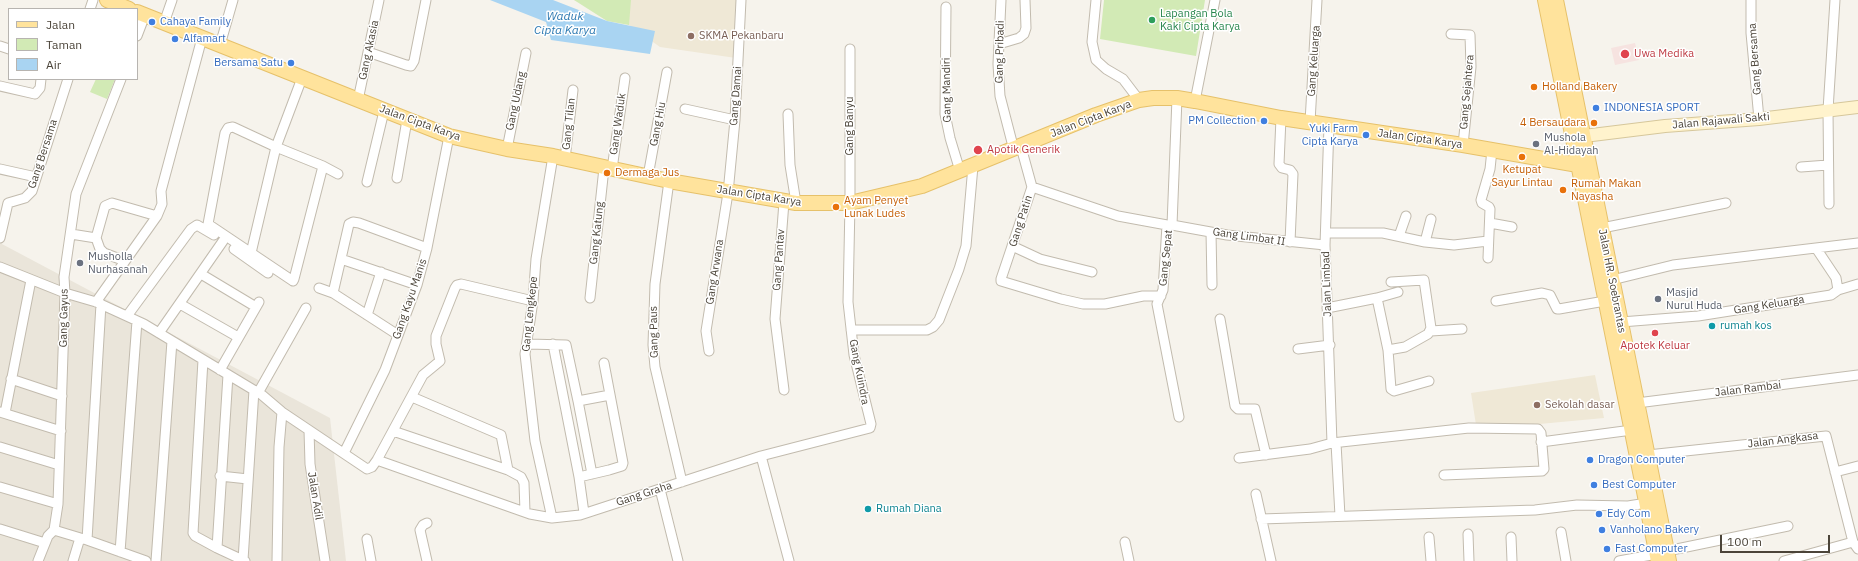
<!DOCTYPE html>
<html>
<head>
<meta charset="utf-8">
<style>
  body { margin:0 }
  #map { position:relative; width:1858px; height:561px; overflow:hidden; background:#f6f3ec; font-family:"IBM Plex Sans",sans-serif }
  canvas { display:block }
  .legend { position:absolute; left:8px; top:8px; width:130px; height:72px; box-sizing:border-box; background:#fff; border:1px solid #b7b4b0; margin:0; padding:5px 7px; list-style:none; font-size:12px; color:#4b4439 }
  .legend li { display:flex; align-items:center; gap:8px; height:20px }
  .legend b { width:20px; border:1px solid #b7b4b0 }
  .scale { position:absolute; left:1720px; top:535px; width:110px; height:18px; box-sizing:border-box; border:2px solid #4b4439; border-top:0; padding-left:5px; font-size:12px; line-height:14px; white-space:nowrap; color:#4b4439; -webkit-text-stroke:3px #fff; paint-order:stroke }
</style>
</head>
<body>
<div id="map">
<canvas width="1858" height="561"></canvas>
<ul class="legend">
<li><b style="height:5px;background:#ffe39c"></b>Jalan</li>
<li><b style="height:11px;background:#d2eab5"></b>Taman</li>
<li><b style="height:11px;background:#a9d4f2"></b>Air</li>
</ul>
<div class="scale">100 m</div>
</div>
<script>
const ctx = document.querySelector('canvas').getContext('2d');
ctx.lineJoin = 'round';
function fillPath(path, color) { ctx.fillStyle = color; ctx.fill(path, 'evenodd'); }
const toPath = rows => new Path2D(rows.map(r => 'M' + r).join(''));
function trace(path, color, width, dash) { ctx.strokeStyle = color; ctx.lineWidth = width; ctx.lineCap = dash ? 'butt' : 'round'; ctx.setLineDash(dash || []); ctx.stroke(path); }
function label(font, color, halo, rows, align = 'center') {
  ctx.font = font + ' "IBM Plex Sans",sans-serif'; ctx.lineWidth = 3; ctx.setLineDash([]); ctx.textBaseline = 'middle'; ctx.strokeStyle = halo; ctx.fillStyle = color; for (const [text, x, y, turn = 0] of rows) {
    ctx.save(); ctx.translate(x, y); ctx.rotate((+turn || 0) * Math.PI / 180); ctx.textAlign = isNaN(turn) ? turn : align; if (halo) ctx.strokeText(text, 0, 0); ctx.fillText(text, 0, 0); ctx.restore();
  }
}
fillPath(toPath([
  [0,243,330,418,346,561,0,561]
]), '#eae5da');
fillPath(toPath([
  [574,0,741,0,736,58,660,47,629,25],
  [1595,375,1604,418,1518,426,1476,425,1471,393]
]), '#efe8d6');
fillPath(toPath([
  [1635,43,1639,60,1615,65,1611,48]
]), '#f6e3e0');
fillPath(toPath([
  [574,0,631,0,629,25,607,21],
  [1104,0,1205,0,1196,56,1100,39],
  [96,79,115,79,107,99,90,92]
]), '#d2eab5');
fillPath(toPath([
  [490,0,553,0,607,21,655,31,650,54,551,40,546,22]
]), '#a9d4f2');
const street = toPath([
  [1001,0,998,64,1000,96,1014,150],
  [1096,0,1092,42,1096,60,1106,69,1123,79,1139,100],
  [1751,0,1751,33,1759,119],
  [946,7,945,114,950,138,960,171],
  [90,9,93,0],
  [164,23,172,0],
  [1451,34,1470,35,1471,67,1463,145],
  [137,36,145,15],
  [999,44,1019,38,1024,34,1026,28,1025,0],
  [220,45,233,0],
  [0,46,9,49],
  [368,52,406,65,411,66,414,61,426,0],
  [0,86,35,94,40,88,41,79],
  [1177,98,1172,225,1167,225,1163,290,1157,304,1179,417],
  [358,100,379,0],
  [1195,101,1215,0],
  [685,109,735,120],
  [788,114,790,165,796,203],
  [1281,118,1279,164,1282,168,1290,170,1293,174,1290,242],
  [1310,122,1317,0],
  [1329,125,1325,245,1332,443],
  [1021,147,1032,187,1001,279,1001,281,1061,299,1083,304,1105,304,1143,296,1161,296],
  [507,149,526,53],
  [565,159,573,90],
  [323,166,294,279,293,281,208,224,225,133,228,128,233,127,276,147,323,166,338,174],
  [1801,167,1828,165],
  [0,169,36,177],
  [612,169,625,78],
  [648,176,667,72],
  [397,178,407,120],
  [669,181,655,284,653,345,655,367,682,482],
  [367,182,384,111],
  [1032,187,1118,216,1167,225],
  [1829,204,1828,110,1835,0],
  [1490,223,1512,227],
  [1172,225,1227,235,1325,245],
  [1602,228,1726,203],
  [1211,232,1212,285],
  [1326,233,1383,233,1425,242,1454,245,1488,241],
  [71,234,96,238],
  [1399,236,1406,216],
  [0,238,8,203,25,198,32,191,68,79],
  [1425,242,1431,219],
  [1012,246,1040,259,1092,272],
  [234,249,268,273],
  [251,253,276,147,302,78],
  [1488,258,1490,209,1489,207,1482,203,1481,200,1490,169,1492,150],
  [341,259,417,285],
  [125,261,104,253,100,249,96,238,105,206,112,203,157,216],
  [0,267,65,293,96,302,144,324,262,395,282,412,367,469,372,467,377,460,423,375,440,361,436,344,436,336,455,288,457,285,461,284,533,301],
  [201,274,256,307],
  [1612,280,1673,265,1858,243],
  [319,288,333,293,398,335],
  [1838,290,1858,284],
  [333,293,349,224,353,222,359,223,427,248],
  [590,298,604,168],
  [1377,298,1388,350,1391,389,1394,391,1429,381],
  [1496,301,1542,293,1550,295,1557,309,1559,309,1605,301],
  [96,302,157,216,162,204,161,191,202,38],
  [180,304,238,337],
  [1327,308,1377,298,1398,292],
  [367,315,381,272],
  [127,316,191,229,197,225,214,235],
  [1220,319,1235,406,1238,409,1255,409,1266,455],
  [1621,322,1698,316,1831,295,1838,290,1836,278,1816,248],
  [851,330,927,330,933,327,939,320,959,269,966,246,973,166],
  [1431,331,1462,329],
  [159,333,223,241],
  [528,344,566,345,578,401,610,395],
  [553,344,579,477,584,513],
  [1298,349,1330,345],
  [1388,350,1405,347,1428,334,1431,328,1424,280,1391,282],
  [709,351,706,331,728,193,735,120,741,0],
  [203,360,193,533,195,536,217,548,245,561],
  [220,370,259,302],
  [11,379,62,396],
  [784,390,775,319,784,202],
  [258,393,306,308],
  [412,397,501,435,508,470,521,477,524,483,525,512],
  [578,401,592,474],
  [1637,403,1858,375],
  [0,412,61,431],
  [5,413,31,280],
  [309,430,310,464,325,561],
  [393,431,508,470],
  [1541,442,1632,430],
  [1336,443,1340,516],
  [0,447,59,465],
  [344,453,385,370,417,285,427,248,449,136],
  [1648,455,1826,436,1853,542,1858,549],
  [761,456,789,561],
  [1239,458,1310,449,1332,443,1469,428,1538,429,1541,433,1544,469,1542,471,1444,475],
  [377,460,530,514,552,518,580,515,761,456,870,428,871,424,854,355,848,302,850,203,850,49],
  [1835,472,1858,466],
  [220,476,248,479],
  [579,477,609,470,622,466,623,463,604,363],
  [0,487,58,504],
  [660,489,678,561],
  [1256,494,1271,561],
  [552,518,535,441,525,354,533,301,536,259,553,156],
  [1261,519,1535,510,1577,505,1628,506,1647,503],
  [0,529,45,543],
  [54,530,87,540,146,561],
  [1561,532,1566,561],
  [1468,534,1469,561],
  [1429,537,1431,561],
  [1511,537,1512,561],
  [367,539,371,561],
  [87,540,101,304],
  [1125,542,1129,561],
  [217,548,228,375],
  [1667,551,1788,526],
  [120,552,137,321],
  [243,560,254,390],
  [38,561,48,536,54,530,58,504,65,293,64,277,76,194,121,79],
  [73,561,80,538],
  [156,561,172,341],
  [277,561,279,447,282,412],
  [427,561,420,530,423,525,427,523],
  [1619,561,1657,554],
  [1784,561,1853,542]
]);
const secondary = toPath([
  [1584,136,1665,126,1759,119,1858,107]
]);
const primary = toPath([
  [107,0,129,9],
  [1545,0,1658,561],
  [1556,0,1669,561],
  [137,12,449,136,507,149,553,156,669,181,796,203,850,203,922,186,1096,115,1139,100,1153,98,1177,98,1195,101,1281,118,1463,145,1578,165]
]);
trace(street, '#c2bbae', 11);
trace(secondary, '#d6c79b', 14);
trace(primary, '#e6c16a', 16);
trace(street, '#fff', 9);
trace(secondary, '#fff3cd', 12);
trace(primary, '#ffe39c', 14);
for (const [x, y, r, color] of [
  [1152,20,4,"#2e9e5b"],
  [152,22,4,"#3f7fe0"],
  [691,36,4,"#8d6e63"],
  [175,39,4,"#3f7fe0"],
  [1625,54,5,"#e0444e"],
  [291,63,4,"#3f7fe0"],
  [1534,87,4,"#e8710a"],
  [1596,108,4,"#3f7fe0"],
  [1264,121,4,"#3f7fe0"],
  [1594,123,4,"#e8710a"],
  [1366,135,4,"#3f7fe0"],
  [1536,144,4,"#6b7280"],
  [978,150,5,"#e0444e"],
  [1522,157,4,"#e8710a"],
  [607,173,4,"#e8710a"],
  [1563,190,4,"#e8710a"],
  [836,207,4,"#e8710a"],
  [80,263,4,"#6b7280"],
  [1658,299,4,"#6b7280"],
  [1712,326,4,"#0f9aa8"],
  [1655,333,4,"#e0444e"],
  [1537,405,4,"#8d6e63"],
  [1590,460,4,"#3f7fe0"],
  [1594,485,4,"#3f7fe0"],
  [868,509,4,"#0f9aa8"],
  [1599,514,4,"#3f7fe0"],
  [1602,530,4,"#3f7fe0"],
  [1607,549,4,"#3f7fe0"]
]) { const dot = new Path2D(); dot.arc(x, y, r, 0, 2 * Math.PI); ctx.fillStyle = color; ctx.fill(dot); trace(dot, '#fff', 1.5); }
label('11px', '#27864d', '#fff', [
  ["Lapangan Bola",1160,14],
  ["Kaki Cipta Karya",1160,27]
], 'left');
label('11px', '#366cbe', '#fff', [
  ["Cahaya Family",160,22],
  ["Alfamart",183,39],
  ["Bersama Satu",283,63,"right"],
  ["INDONESIA SPORT",1604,108],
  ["PM Collection",1256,121,"right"],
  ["Yuki Farm",1358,129,"right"],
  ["Cipta Karya",1358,142,"right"],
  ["Dragon Computer",1598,460],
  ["Best Computer",1602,485],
  ["Edy Com",1607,514],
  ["Vanholano Bakery",1610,530],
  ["Fast Computer",1615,549]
], 'left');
label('11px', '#785e54', '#fff', [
  ["SKMA Pekanbaru",699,36],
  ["Sekolah dasar",1545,405]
], 'left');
label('11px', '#4b4439', '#fff', [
  ["Gang Akasia",369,50,-78],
  ["Gang Pribadi",1000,52,-89],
  ["Gang Bersama",1755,59,-94],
  ["Gang Keluarga",1314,61,-86],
  ["Gang Mandiri",947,90,-91],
  ["Gang Sejahtera",1467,92,-85],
  ["Gang Damai",736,96,-86],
  ["Gang Udang",516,101,-78],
  ["Jalan Cipta Karya",1091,119,-21],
  ["Jalan Rajawali Sakti",1721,121,-5],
  ["Jalan Cipta Karya",420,123,20],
  ["Gang Tilan",569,124,-84],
  ["Gang Waduk",618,124,-82],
  ["Gang Hiu",658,124,-79],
  ["Gang Banyu",850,126,-90],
  ["Jalan Cipta Karya",1420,139,8],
  ["Gang Bersama",43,154,-72],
  ["Jalan Cipta Karya",759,196,9],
  ["Gang Patin",1021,221,-72],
  ["Gang Katung",597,233,-84],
  ["Gang Limbat II",1249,237,8],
  ["Gang Sepat",1166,258,-84],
  ["Gang Pantav",779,260,-86],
  ["Gang Arwana",715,272,-81],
  ["Jalan HR. Soebrantas",1612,281,79],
  ["Jalan Limbad",1327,284,-92],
  ["Gang Kayu Manis",410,299,-71],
  ["Gang Keluarga",1769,305,-9],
  ["Gang Lengkepe",530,314,-84],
  ["Gang Gayus",64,318,-89],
  ["Gang Paus",654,332,-91],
  ["Gang Kuindra",859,372,79],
  ["Jalan Rambai",1748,389,-7],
  ["Jalan Angkasa",1783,440,-7],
  ["Gang Graha",644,494,-18],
  ["Jalan Adil",315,496,81]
]);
label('11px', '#be3a42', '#fff', [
  ["Uwa Medika",1634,54],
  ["Apotik Generik",987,150],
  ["Apotek Keluar",1655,346,"center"]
], 'left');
label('11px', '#c56008', '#fff', [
  ["Holland Bakery",1542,87],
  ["4 Bersaudara",1586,123,"right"],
  ["Ketupat",1522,170,"center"],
  ["Sayur Lintau",1522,183,"center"],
  ["Dermaga Jus",615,173],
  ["Rumah Makan",1571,184],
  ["Nayasha",1571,197],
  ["Ayam Penyet",844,201],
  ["Lunak Ludes",844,214]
], 'left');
label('11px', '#5b616d', '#fff', [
  ["Mushola",1544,138],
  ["Al-Hidayah",1544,151],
  ["Musholla",88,257],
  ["Nurhasanah",88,270],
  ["Masjid",1666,293],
  ["Nurul Huda",1666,306]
], 'left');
label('11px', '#0d838f', '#fff', [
  ["rumah kos",1720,326],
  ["Rumah Diana",876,509]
], 'left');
label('italic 12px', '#2e7ab2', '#fff', [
  ["Waduk",565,17],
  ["Cipta Karya",565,31]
]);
</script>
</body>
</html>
